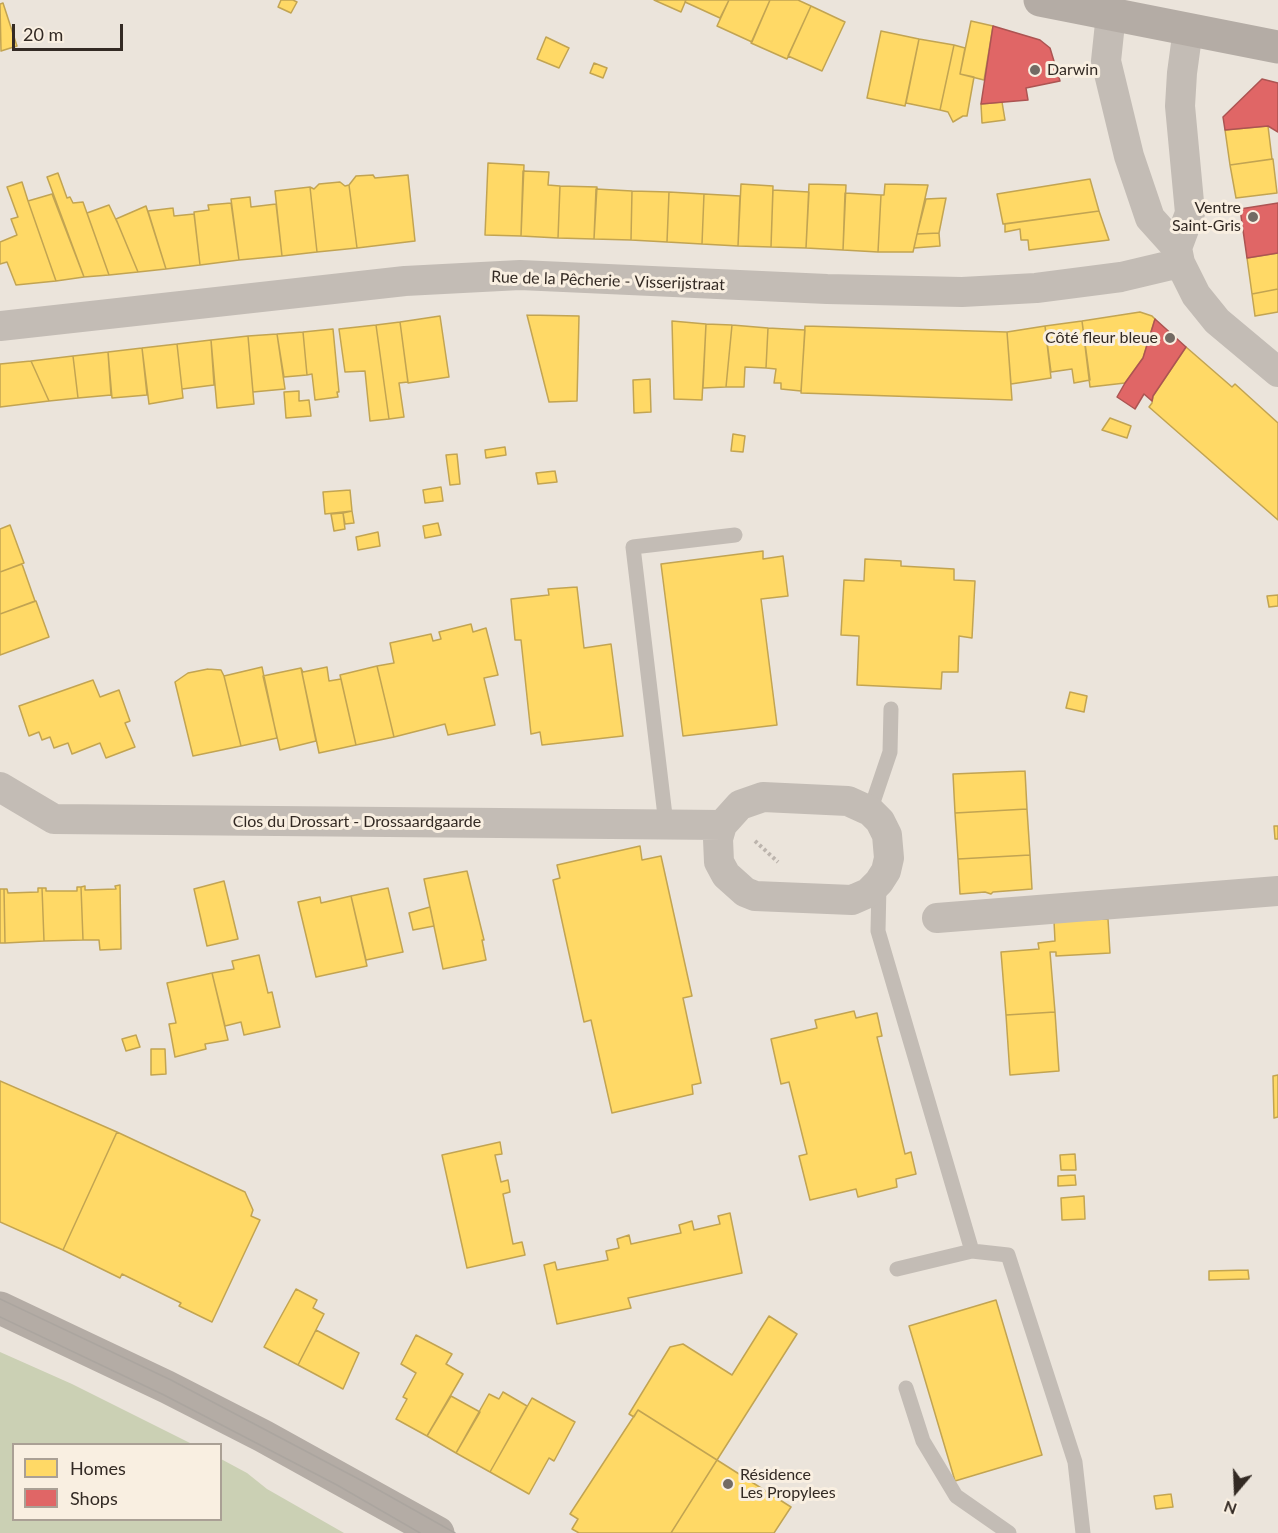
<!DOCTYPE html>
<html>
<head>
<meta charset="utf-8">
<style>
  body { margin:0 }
  #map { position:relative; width:1278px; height:1533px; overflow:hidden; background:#ebe4db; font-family:Lato,sans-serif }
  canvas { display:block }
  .legend { position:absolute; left:12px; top:1443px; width:210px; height:78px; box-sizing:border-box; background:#f9efe1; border:2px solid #aaa095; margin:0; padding:8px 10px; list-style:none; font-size:18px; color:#332a24 }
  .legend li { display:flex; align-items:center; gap:12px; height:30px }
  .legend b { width:30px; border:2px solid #aaa095 }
  .north { position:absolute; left:1206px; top:1461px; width:60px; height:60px; -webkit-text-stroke:4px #f9efe1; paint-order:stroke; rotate:199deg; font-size:16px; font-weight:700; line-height:24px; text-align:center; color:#332a24 }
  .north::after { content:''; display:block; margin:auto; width:21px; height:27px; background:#332a24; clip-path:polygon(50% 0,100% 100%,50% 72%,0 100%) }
  .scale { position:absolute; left:12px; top:24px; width:111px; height:27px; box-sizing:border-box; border:3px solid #332a24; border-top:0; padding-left:8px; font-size:18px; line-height:21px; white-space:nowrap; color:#332a24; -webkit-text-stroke:4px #f9efe1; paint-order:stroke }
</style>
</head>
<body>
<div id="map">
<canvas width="1278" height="1533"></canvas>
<ul class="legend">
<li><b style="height:16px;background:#ffd966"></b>Homes</li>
<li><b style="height:16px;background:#e06666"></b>Shops</li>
</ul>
<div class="north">N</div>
<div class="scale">20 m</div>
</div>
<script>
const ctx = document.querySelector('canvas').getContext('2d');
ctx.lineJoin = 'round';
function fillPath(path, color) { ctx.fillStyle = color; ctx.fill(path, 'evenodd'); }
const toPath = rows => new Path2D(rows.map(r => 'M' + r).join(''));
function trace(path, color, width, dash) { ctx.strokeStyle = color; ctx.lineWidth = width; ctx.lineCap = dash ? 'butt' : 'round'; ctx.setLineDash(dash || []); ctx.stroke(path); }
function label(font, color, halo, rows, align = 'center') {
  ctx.font = font + ' Lato,sans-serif'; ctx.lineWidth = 6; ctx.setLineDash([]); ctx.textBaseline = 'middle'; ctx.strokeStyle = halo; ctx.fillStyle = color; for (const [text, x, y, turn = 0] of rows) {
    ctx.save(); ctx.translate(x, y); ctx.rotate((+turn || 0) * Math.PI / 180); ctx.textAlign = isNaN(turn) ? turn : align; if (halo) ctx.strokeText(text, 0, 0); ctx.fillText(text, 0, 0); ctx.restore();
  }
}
fillPath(toPath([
  [0,1352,72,1384,192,1444,14,1444,14,1520,220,1520,221,1459,247,1473,267,1489,344,1533,0,1533]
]), '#cbd0b4');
const homes = toPath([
  [281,0,293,0,297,2,291,13,278,7,281,0],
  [654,0,686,0,681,12,654,0],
  [686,0,729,0,720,18,685,2,686,0],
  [729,0,770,0,752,42,717,26,729,0],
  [770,0,798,0,811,6,787,59,751,43,770,0],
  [3,3,17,46,1,51,0,4,3,3],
  [811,6,845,22,822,71,788,56,811,6],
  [971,21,993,26,984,80,960,74,971,21],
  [881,31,919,39,905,106,867,98,881,31],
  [546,37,569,48,559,68,537,59,546,37],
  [919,39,954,45,940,110,906,103,919,39],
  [954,45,965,48,960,74,974,77,967,116,963,116,953,122,948,112,940,110,954,45],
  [594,63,607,68,603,78,590,73,594,63],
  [1002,102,1005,120,982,123,981,104,1002,102],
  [1268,126,1272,159,1230,165,1225,130,1268,126],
  [1273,159,1277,193,1236,198,1230,165,1273,159],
  [488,163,524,165,521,236,485,235,488,163],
  [523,171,549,172,548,185,560,186,558,238,521,236,523,171],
  [58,173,67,198,70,197,73,203,83,202,109,275,84,277,47,177,58,173],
  [373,175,375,178,408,175,415,241,357,248,349,185,356,176,373,175],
  [1090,179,1099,211,1003,224,997,194,1090,179],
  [22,182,28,201,56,281,16,285,7,262,0,264,0,242,17,235,11,219,18,217,7,187,22,182],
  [340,182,345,186,349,185,357,248,317,252,310,187,314,189,319,184,340,182],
  [741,184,773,186,771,247,738,246,741,184],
  [809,184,846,185,843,250,806,248,809,184],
  [885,184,928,185,913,252,878,252,881,195,884,195,885,184],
  [560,186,597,187,594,239,558,238,560,186],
  [310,187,317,252,282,256,275,191,310,187],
  [596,189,632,191,631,240,594,239,596,189],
  [773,190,809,192,806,248,771,247,773,190],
  [632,191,669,192,667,242,631,240,632,191],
  [669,192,704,194,702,244,667,242,669,192],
  [845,193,881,195,878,252,843,250,845,193],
  [52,194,84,277,56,281,28,201,52,194],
  [704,194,740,196,738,246,702,244,704,194],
  [250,197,251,207,276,204,282,256,239,260,231,199,250,197],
  [946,198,939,233,917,234,926,199,946,198],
  [231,203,239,260,200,265,194,212,209,210,208,205,231,203],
  [109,205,118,224,138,272,109,275,87,213,109,205],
  [146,206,166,269,138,272,116,219,146,206],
  [173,208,174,216,194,214,200,265,166,269,148,211,173,208],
  [1099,211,1109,240,1029,250,1028,240,1021,240,1020,229,1005,232,1005,224,1099,211],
  [939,233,940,246,914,248,917,234,939,233],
  [1278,253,1278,289,1252,294,1247,258,1278,253],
  [1278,289,1278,312,1255,316,1252,294,1278,289],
  [1140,312,1152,316,1155,319,1143,358,1125,383,1090,387,1082,321,1140,312],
  [527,315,579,316,577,401,549,402,527,315],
  [440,316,449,377,408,383,400,322,440,316],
  [672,321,706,324,702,400,674,399,672,321],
  [1082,321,1090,380,1074,383,1072,369,1051,372,1045,326,1082,321],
  [400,322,408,382,399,383,404,417,389,419,376,325,400,322],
  [706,324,732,325,726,387,703,388,706,324],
  [376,325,389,419,370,421,365,371,345,372,339,329,376,325],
  [732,325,768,328,766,368,745,367,744,387,726,387,732,325],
  [805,326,1007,332,1012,400,801,393,805,326],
  [1045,326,1051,378,1011,384,1007,332,1045,326],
  [768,328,805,330,801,391,781,389,781,383,774,383,776,369,766,368,768,328],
  [333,329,339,392,337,392,338,397,315,400,312,374,307,375,303,332,333,329],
  [303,332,307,375,284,377,277,334,303,332],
  [277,334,285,389,253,392,248,336,277,334],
  [248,336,254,404,217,408,211,340,248,336],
  [211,340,214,385,182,389,177,344,211,340],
  [177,344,183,398,149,404,142,348,177,344],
  [1186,347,1232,387,1235,384,1278,423,1278,520,1149,407,1152,403,1153,396,1186,347],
  [142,348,147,395,112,398,108,352,142,348],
  [108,352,111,395,78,398,73,356,108,352],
  [73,356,78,398,49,401,31,361,73,356],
  [31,361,49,401,0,407,0,364,31,361],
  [650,379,651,412,634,413,633,380,650,379],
  [299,391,299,401,309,400,311,416,286,418,284,392,299,391],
  [1110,418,1131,426,1127,438,1102,430,1110,418],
  [733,434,745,436,743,452,731,451,733,434],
  [505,447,506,455,486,458,485,450,505,447],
  [457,454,460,484,450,485,446,455,457,454],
  [555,471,557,482,538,484,536,473,555,471],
  [441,487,443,501,425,503,423,490,441,487],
  [350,490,352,511,325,514,323,492,350,490],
  [352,511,354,523,345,524,343,513,352,511],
  [343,513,345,529,334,531,331,514,343,513],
  [438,523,441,535,425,538,423,526,438,523],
  [10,525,24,563,0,572,0,529,10,525],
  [378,532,380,546,358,550,356,537,378,532],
  [763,551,763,559,783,556,788,596,761,599,777,725,683,736,661,564,763,551],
  [865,559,901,561,901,566,954,569,954,580,975,581,972,638,959,636,958,672,942,672,941,689,857,685,859,636,841,635,844,580,864,581,865,559],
  [22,564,35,601,0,614,0,572,22,564],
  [577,587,584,648,611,644,623,736,542,745,540,732,531,734,521,640,515,640,511,599,549,595,548,589,577,587],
  [1278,595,1278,606,1269,607,1267,596,1278,595],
  [36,601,49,637,0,655,0,614,36,601],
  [471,624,473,632,486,628,498,675,484,678,495,725,448,735,445,724,394,737,377,666,394,663,390,643,431,634,433,641,441,639,439,632,471,624],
  [377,666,394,737,356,745,340,675,377,666],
  [262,667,277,738,241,746,224,676,262,667],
  [327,667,329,681,341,679,356,745,319,753,301,668,303,672,327,667],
  [301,668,316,741,280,750,263,676,301,668],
  [208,669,221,670,224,676,241,746,193,756,175,682,188,673,208,669],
  [93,680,100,697,119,690,130,721,125,723,135,747,106,758,100,743,72,754,68,743,54,748,50,737,42,740,39,732,29,736,19,706,93,680],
  [1070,692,1087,696,1084,712,1066,708,1070,692],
  [1025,771,1027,809,955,813,953,774,1025,771],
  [1027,809,1030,855,958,859,955,813,1027,809],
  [1274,826,1278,826,1278,839,1275,839,1274,826],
  [640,846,642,860,661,856,692,996,683,998,701,1083,692,1085,693,1094,612,1113,591,1020,584,1022,553,880,560,878,557,865,640,846],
  [1030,855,1032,889,993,892,991,894,985,892,960,894,958,859,1030,855],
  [467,871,484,940,482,940,486,960,443,969,424,879,467,871],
  [224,881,238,939,207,946,194,889,224,881],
  [120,885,121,949,100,950,99,940,83,940,81,887,85,886,85,890,116,889,115,886,120,885],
  [77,887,81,887,83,940,44,941,42,888,46,888,46,891,77,891,77,887],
  [38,888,42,888,44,941,5,943,4,889,7,889,8,893,38,892,38,888],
  [388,888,403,952,366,960,351,896,388,888],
  [0,889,4,889,5,943,0,943,0,889],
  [351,896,367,966,316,977,298,902,320,897,321,903,351,896],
  [430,907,434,926,413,930,409,913,430,907],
  [1108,919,1110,953,1056,956,1056,952,1050,952,1055,1012,1006,1015,1001,952,1039,949,1038,943,1055,941,1054,921,1108,919],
  [259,955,268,993,272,992,280,1027,244,1035,241,1022,225,1026,212,973,234,969,232,961,259,955],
  [212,973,228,1040,205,1044,206,1049,175,1057,169,1024,176,1023,167,983,212,973],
  [854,1011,856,1018,877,1013,882,1036,877,1037,905,1154,911,1152,916,1174,896,1179,897,1187,858,1197,856,1189,810,1200,799,1156,807,1154,789,1082,781,1084,771,1039,817,1028,815,1020,854,1011],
  [1055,1012,1059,1071,1010,1075,1006,1015,1055,1012],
  [136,1035,140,1047,126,1051,122,1039,136,1035],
  [151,1049,165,1049,166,1074,151,1075,151,1049],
  [1278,1075,1278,1117,1274,1118,1273,1076,1278,1075],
  [0,1081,117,1132,63,1250,0,1222,0,1081],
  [117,1132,245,1192,253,1210,251,1216,260,1220,212,1322,179,1306,181,1303,122,1274,120,1278,63,1250,117,1132],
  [500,1142,502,1154,495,1155,501,1182,508,1180,510,1192,503,1194,513,1244,522,1242,525,1255,467,1268,442,1155,500,1142],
  [1075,1154,1076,1170,1061,1170,1060,1155,1075,1154],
  [1075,1175,1076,1185,1058,1186,1058,1176,1075,1175],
  [1084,1196,1085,1219,1062,1220,1061,1198,1084,1196],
  [730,1213,742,1273,628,1298,631,1308,557,1324,544,1265,555,1262,557,1270,608,1260,606,1251,619,1248,617,1239,629,1235,631,1244,681,1233,679,1225,692,1221,694,1230,720,1224,718,1216,730,1213],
  [1248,1270,1249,1279,1209,1280,1209,1271,1248,1270],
  [296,1289,317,1300,313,1308,324,1314,298,1365,264,1347,296,1289],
  [996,1300,1042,1455,955,1481,909,1326,996,1300],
  [769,1316,797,1334,717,1460,638,1410,634,1417,629,1414,670,1347,683,1344,732,1375,769,1316],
  [316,1330,359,1353,343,1389,298,1365,316,1330],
  [416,1335,452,1354,446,1364,463,1374,427,1436,396,1419,407,1399,403,1397,416,1373,401,1364,416,1335],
  [503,1392,527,1406,490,1472,456,1453,489,1394,499,1399,503,1392],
  [451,1396,480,1412,456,1453,427,1436,451,1396],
  [532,1398,575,1422,554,1461,549,1458,529,1494,490,1472,532,1398],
  [638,1410,717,1460,671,1533,579,1533,572,1529,578,1519,570,1514,638,1410],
  [717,1460,791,1507,774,1533,671,1533,717,1460],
  [1171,1494,1173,1507,1156,1509,1154,1496,1171,1494]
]);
fillPath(homes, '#ffd966');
trace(homes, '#c2a452', 1.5);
const shops = toPath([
  [993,26,1040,40,1050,48,1060,81,1026,88,1028,100,981,104,993,26],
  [1262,79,1278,83,1278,132,1268,126,1225,130,1223,117,1262,79],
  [1278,203,1278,253,1247,258,1240,209,1278,203],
  [1155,319,1186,347,1153,396,1152,401,1144,394,1135,409,1117,397,1125,383,1143,358,1155,319]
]);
fillPath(shops, '#e06666');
trace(shops, '#ac5452', 1.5);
trace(toPath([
  [755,841,778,862]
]), '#bcb4ad', 4, [3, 3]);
trace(toPath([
  [870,811,890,752,891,709],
  [666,824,633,547,735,535],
  [879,885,878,931,972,1251,1008,1255,1075,1462,1083,1533],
  [897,1269,972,1251],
  [906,1388,923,1441,956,1496,1009,1533]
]), '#c3bcb5', 15);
trace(toPath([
  [1111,14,1106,61,1129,156,1150,218,1177,248],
  [1188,29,1182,73,1180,106,1190,213,1177,248,1180,263,1196,295,1217,321,1278,372],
  [0,326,405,281,520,275,827,289,962,292,1036,288,1121,277,1180,263],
  [0,787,54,819,722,825],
  [763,797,848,801,870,811,880,821,887,835,889,858,886,871,879,882,868,893,852,900,755,896,745,892,726,875,719,862,718,839,722,825,740,805,763,797],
  [937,918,1278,891]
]), '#c3bcb5', 30);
trace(toPath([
  [1040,0,1278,47],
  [0,1308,167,1387,263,1436,438,1533]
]), '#b4aca5', 33);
trace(toPath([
  [0,1299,171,1380,368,1484,455,1533],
  [0,1317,164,1395,337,1485,420,1533]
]), '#aba59f', 1.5);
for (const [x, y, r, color] of [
  [1035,70,6,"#736b64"],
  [1253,217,6,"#736b64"],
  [1170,338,6,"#736b64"],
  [728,1484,6,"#736b64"]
]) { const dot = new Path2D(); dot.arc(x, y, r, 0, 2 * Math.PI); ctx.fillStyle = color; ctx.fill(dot); trace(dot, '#f9efe1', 2); }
label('16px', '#332a24', '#f9efe1', [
  ["Darwin",1047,70],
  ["Ventre",1241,208,"right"],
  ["Saint-Gris",1241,226,"right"],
  ["Côté fleur bleue",1158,338,"right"],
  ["Résidence",740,1475],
  ["Les Propylees",740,1493]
], 'left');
label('16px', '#332a24', '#f9efe1', [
  ["Rue de la Pêcherie - Visserijstraat",608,281,2],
  ["Clos du Drossart - Drossaardgaarde",357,822]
]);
</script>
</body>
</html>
